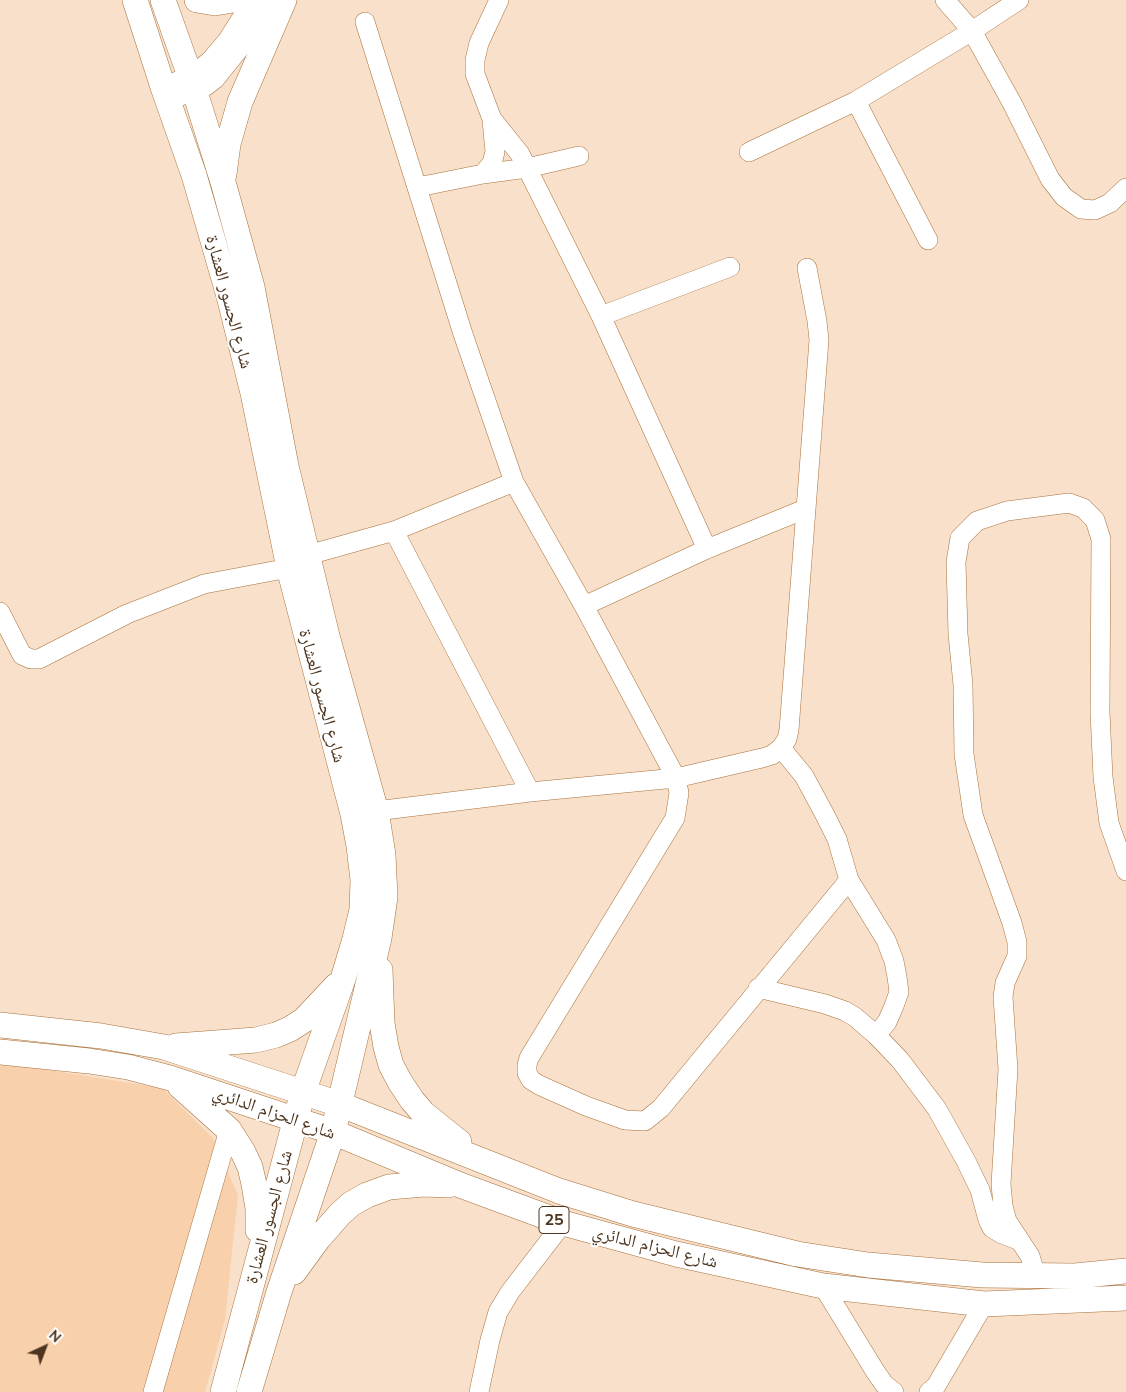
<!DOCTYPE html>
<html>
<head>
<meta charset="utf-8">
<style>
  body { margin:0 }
  #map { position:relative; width:1126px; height:1392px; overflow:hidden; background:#f8e0ca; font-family:Mulish,sans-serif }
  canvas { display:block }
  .north { position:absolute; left:20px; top:1322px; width:50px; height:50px; -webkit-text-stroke:4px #fff; paint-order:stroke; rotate:43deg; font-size:14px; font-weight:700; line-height:20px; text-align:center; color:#4d351f }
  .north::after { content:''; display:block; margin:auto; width:18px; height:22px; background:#4d351f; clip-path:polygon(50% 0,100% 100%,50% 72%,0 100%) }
</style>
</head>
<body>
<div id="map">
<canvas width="1126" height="1392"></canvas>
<div class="north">N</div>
</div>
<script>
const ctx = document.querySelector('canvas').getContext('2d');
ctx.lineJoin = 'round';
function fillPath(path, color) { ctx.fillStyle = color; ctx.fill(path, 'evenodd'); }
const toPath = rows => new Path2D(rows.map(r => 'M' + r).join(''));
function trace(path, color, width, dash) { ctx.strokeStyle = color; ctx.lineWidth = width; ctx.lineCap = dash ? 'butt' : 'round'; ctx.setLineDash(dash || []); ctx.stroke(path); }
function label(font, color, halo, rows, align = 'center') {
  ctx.font = font + ' Mulish,"Noto Naskh Arabic",sans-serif'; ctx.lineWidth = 4; ctx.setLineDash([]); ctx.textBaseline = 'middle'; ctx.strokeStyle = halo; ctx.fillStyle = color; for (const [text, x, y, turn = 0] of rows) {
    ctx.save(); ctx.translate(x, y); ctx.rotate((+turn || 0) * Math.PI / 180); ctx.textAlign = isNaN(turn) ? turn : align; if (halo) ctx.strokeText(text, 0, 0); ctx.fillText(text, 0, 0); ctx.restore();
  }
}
fillPath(toPath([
  [0,1065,16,1065,162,1088,213,1138,238,1195,225,1320,205,1392,0,1392]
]), '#f8d0ac');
const minor = toPath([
  [499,0,479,43,475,60,475,74,492,119,520,154,601,316,707,549],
  [945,0,972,31,1012,103,1050,179,1064,197,1081,209,1095,210,1110,203,1126,188],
  [365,22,463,334,514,482,584,606,676,778,679,793,675,818,529,1058,527,1065,527,1073,531,1080,539,1085,586,1106,625,1120,645,1121,661,1108,849,880,837,839,825,815,804,776,781,748],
  [163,87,190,76,210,61,227,41,253,0],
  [168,101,206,86,215,79,243,44,269,0],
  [856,101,928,240],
  [749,152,856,101,972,31,1019,0],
  [483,174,492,163,495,152,492,120],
  [418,187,483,174,527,168,579,156],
  [601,316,730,267],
  [394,531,530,792],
  [308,555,394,531,514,482],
  [584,606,707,549,805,509],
  [0,612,22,655,31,659,39,659,127,614,204,584,289,568],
  [376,811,530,792,676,778,762,758,772,755,781,748,787,739,789,730,819,340,817,321,807,268],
  [849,880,886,940,894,961,897,977,899,992,894,1006,887,1022,876,1035],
  [758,988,825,1004,845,1011,855,1017,876,1035,900,1060,937,1109,966,1161,980,1190,988,1220,992,1228,1002,1234,1018,1240],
  [1036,1276,1030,1256,1007,1221,1003,1206,1001,1184,1008,1069,1003,997,1005,983,1017,956,1017,942,1012,923,973,815,964,754,963,685,958,634,956,562,960,538,977,521,1007,511,1069,503,1083,508,1095,520,1101,539,1100,712,1103,777,1109,823,1126,871],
  [823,1286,875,1371,884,1384,894,1392],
  [153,1392,229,1130],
  [479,1392,490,1340,498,1312,510,1292,563,1223],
  [929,1392,936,1386,984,1304]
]);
const major = toPath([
  [135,0,163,87,194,175,229,296,253,393,289,568,353,814,359,846,363,880,362,910,355,939,343,979,303,1092,223,1392],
  [163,0,190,76,223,182,252,287,286,466,327,636,376,811,383,855,385,897,379,938,333,1132,279,1292,249,1392],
  [197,0,215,3,233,0],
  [224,174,228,144,240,102,284,0],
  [380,970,382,1023,386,1047,391,1065,400,1082,412,1100,423,1113,459,1142],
  [0,1025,101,1036,164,1047,339,1104,559,1191,633,1214,797,1254,868,1265,982,1275,1075,1276,1126,1271],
  [176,1046,256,1040,276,1035,290,1029,304,1020,336,986],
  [0,1052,89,1061,128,1067,170,1078,333,1132,460,1185,563,1223,676,1254,823,1286,984,1304,1126,1298],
  [180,1086,229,1130,243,1152,250,1167,254,1184,258,1208,258,1230],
  [294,1272,318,1239,340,1214,351,1204,367,1195,389,1187,424,1184,448,1185]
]);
trace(minor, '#a8713a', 20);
trace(major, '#a8713a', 26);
trace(minor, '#fff', 19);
trace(major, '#fff', 25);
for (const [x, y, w] of [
  [554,1220,30]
]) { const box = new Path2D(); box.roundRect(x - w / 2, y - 13.5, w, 27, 4); ctx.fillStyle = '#fff'; ctx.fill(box); trace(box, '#4d351f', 1); }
label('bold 16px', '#4d351f', null, [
  ["25",554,1220]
]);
label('18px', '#4d351f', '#fff', [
  ["شارع الجسور العشارة",229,302,75],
  ["شارع الجسور العشارة",322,696,75],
  ["شارع الحزام الدائري",274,1113,19],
  ["شارع الجسور العشارة",269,1217,-75],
  ["شارع الحزام الدائري",655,1247,14]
]);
</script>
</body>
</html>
